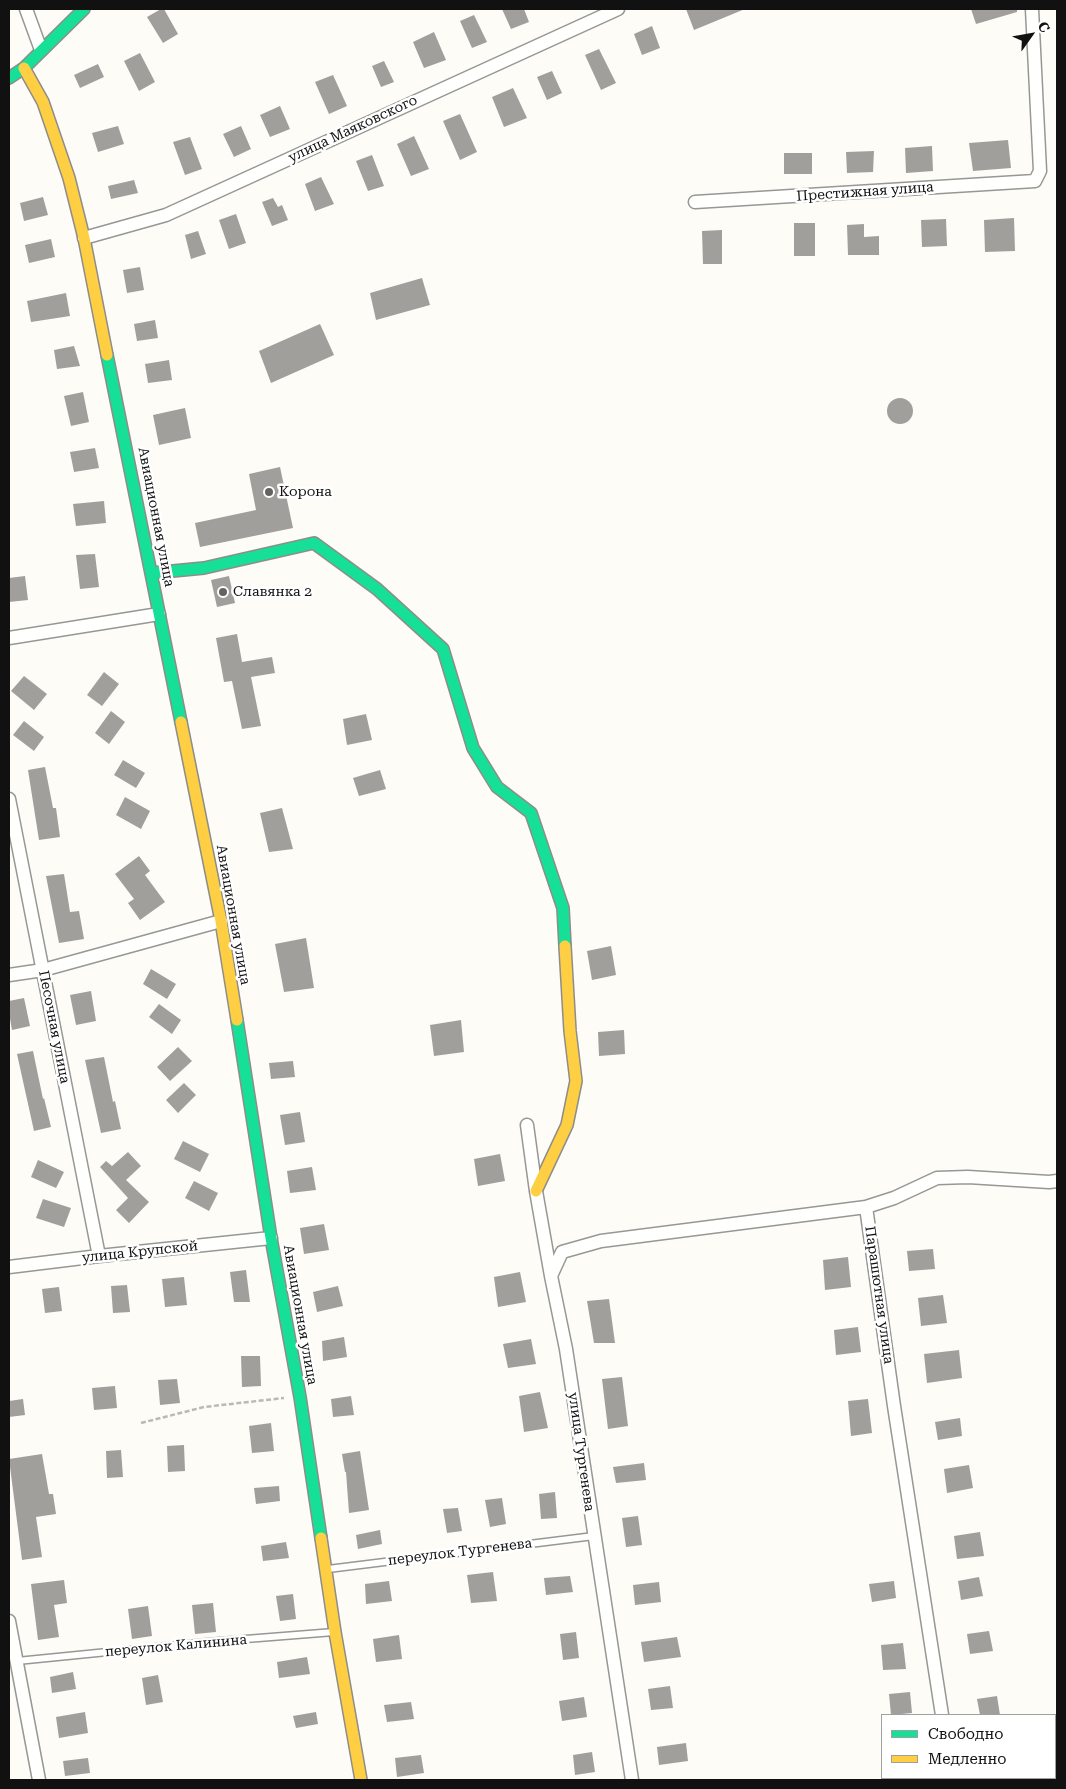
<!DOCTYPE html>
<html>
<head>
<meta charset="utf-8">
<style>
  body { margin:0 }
  #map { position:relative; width:1066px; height:1789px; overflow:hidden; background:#fdfcf7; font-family:"Roboto Serif",serif }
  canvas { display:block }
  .frame { position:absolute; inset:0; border:10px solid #111; pointer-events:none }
  .legend { position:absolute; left:881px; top:1714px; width:175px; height:65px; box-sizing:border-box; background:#fff; border:1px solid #a0a0a0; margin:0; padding:6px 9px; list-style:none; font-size:15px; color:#111 }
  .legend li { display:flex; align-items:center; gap:10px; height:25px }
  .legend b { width:25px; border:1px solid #a0a0a0 }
  .north { position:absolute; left:1006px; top:10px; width:50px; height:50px; -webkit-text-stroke:4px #fff; paint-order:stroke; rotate:58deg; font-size:14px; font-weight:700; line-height:20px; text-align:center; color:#111 }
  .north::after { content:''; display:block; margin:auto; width:18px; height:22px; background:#111; clip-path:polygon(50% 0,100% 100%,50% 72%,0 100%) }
</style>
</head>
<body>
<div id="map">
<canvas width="1066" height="1789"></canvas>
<div class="frame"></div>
<ul class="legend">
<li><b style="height:6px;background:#16e098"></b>Свободно</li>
<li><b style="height:6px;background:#ffcf43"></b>Медленно</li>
</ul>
<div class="north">С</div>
</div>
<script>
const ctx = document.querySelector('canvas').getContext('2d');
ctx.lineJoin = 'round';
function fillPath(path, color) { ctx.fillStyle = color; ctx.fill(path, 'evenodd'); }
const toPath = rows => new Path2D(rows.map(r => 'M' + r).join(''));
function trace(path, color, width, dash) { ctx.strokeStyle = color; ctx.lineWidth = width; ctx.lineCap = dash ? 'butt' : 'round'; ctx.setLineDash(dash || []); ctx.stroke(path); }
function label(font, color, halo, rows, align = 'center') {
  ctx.font = font + ' "Roboto Serif",serif'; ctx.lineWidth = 5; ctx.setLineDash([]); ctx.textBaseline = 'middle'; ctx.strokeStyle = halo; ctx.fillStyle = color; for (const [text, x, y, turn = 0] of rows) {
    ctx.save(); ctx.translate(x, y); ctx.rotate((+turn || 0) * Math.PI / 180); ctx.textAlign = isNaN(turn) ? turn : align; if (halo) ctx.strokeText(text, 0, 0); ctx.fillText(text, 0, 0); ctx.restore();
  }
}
fillPath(toPath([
  [161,9,164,9,178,34,163,43,147,17],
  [502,9,524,9,529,22,511,29],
  [686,9,745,9,694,30],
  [971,9,1017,9,1017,12,976,24],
  [474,15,487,42,472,48,460,21],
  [652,26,660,48,642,55,634,34],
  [434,32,446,60,424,68,413,42],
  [599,49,616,83,601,90,585,55],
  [140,53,155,82,139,91,124,61],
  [384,61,394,82,381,87,372,66],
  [98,64,104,77,80,88,74,75],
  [552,71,562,93,547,100,537,77],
  [333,75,347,106,329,114,315,82],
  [513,88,527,118,504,127,492,97],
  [280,106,290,129,270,137,260,115],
  [460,114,477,152,460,160,443,121],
  [118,126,124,144,98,152,92,133],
  [241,126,251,149,234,157,223,134],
  [414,136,429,169,411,176,397,144],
  [190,137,202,169,185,175,173,142],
  [1008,140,1011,168,973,171,969,143],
  [932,146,933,171,906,173,905,148],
  [874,151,873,172,847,173,846,152],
  [784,153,812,153,812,174,784,174],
  [372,155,384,186,368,191,356,161],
  [321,177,334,204,315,211,305,184],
  [134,180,138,193,111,199,108,186],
  [43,197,48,215,24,221,20,203],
  [273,198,278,207,282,205,288,220,272,226,262,202],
  [236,214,246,243,229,249,219,220],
  [1014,218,1015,251,985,252,984,220],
  [946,219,947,246,922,247,921,220],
  [794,223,815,223,815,256,794,256],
  [864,224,864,237,879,236,879,255,848,255,847,225],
  [722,230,722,264,703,264,702,231],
  [198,231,206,254,191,259,185,235],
  [51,239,55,257,29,263,25,245],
  [140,267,144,290,127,293,123,270],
  [422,278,430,305,376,320,370,293],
  [66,293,70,316,31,322,27,301],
  [155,320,158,338,137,341,134,324],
  [320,324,334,355,271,383,259,351],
  [74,346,80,366,57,369,54,350],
  [169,360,172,380,148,383,145,364],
  [83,392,89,422,71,426,64,396],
  '887 411a13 13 0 1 1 26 0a13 13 0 1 1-26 0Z',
  [185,408,191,438,159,445,153,415],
  [95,448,99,468,74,472,70,452],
  [280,467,293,528,200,547,195,523,256,510,249,474],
  [104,501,106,523,76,526,73,504],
  [95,554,99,587,80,589,76,555],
  [25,576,28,600,9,602,9,578],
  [229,576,235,603,217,607,211,580],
  [237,634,242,662,272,657,275,673,251,677,261,726,242,729,232,681,224,682,216,638],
  [104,672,119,684,102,706,87,695],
  [24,676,47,694,34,710,11,691],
  [111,711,125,722,109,744,95,733],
  [366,714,372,740,347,745,343,719],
  [24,721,44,737,34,751,13,735],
  [123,760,145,773,136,788,114,775],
  [45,767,53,808,56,808,60,837,39,840,28,770],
  [380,770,386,789,359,796,353,778],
  [125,797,150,811,141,829,116,815],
  [282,808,293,849,269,852,260,813],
  [139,856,150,871,145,875,165,902,140,920,128,903,134,899,115,874],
  [64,874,70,912,79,911,84,939,59,943,46,876],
  [306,938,314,988,284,992,275,944],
  [611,946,616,975,592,980,587,951],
  [151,969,176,984,167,999,143,984],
  [91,991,96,1021,76,1025,70,995],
  [24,998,30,1026,12,1030,9,1013,9,1001],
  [159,1004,181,1020,172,1034,149,1017],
  [461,1020,464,1052,434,1056,430,1025],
  [624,1030,625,1054,599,1056,598,1032],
  [178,1047,192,1061,170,1081,157,1067],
  [33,1051,43,1099,44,1098,51,1127,34,1131,17,1054],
  [104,1057,113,1102,115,1101,121,1129,101,1133,85,1060],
  [293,1061,295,1077,271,1079,269,1063],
  [184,1083,196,1095,178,1113,166,1100],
  [300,1112,305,1142,285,1145,280,1115],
  [183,1141,209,1154,200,1172,174,1159],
  [128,1152,141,1166,126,1180,149,1202,129,1223,116,1210,128,1198,100,1167,106,1161,112,1166],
  [500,1154,505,1181,478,1186,474,1159],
  [38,1160,64,1172,56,1188,31,1177],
  [312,1167,316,1190,290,1193,287,1171],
  [194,1181,218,1193,209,1211,185,1198],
  [43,1199,71,1208,64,1227,36,1218],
  [324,1224,329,1250,304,1254,300,1228],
  [933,1249,935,1269,909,1271,907,1251],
  [848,1257,851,1287,825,1290,823,1260],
  [246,1270,250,1302,234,1302,230,1272],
  [520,1272,526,1302,498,1307,494,1277],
  [184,1277,187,1305,165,1307,162,1279],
  [127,1285,130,1312,113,1313,111,1286],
  [338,1286,343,1306,317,1312,313,1292],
  [59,1287,62,1311,45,1313,42,1289],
  [943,1295,947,1323,921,1326,918,1298],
  [609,1299,615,1343,594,1343,587,1301],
  [858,1327,861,1352,836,1355,834,1330],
  [344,1337,347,1357,323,1361,322,1341],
  [531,1339,536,1364,508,1368,503,1344],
  [959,1350,962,1378,927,1383,924,1354],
  [241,1356,260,1356,261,1386,242,1387],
  [622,1377,628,1426,608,1429,602,1379],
  [177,1379,180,1403,160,1405,158,1380],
  [115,1386,117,1408,94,1410,92,1388],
  [540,1392,548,1428,524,1432,519,1396],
  [351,1396,354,1415,333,1417,331,1399],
  [23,1399,25,1415,9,1417,9,1401],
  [868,1399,872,1433,851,1436,848,1401],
  [960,1418,962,1436,938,1440,935,1422],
  [271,1423,274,1451,252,1453,249,1426],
  [184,1445,185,1471,168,1472,167,1446],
  [121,1450,123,1477,107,1478,106,1451],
  [360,1451,369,1510,349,1513,346,1472,345,1472,342,1454],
  [42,1454,49,1494,53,1494,56,1514,36,1517,42,1557,22,1560,9,1459],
  [644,1463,646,1480,616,1483,613,1467],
  [969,1465,973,1488,947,1493,944,1469],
  [279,1486,280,1501,256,1504,254,1488],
  [555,1492,557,1518,541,1519,539,1494],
  [502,1498,506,1524,490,1527,485,1500],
  [458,1508,462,1531,447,1533,443,1509],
  [638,1516,642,1545,626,1547,622,1518],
  [380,1530,382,1544,358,1549,356,1535],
  [980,1532,984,1556,957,1559,954,1536],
  [286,1542,289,1558,263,1561,261,1546],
  [493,1572,497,1601,471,1603,467,1575],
  [570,1576,573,1592,546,1595,544,1578],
  [979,1577,983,1596,961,1600,958,1581],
  [64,1580,67,1603,54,1605,59,1637,38,1640,31,1584],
  [389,1581,392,1601,366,1604,365,1584],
  [894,1581,896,1598,872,1602,869,1584],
  [659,1582,661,1602,635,1605,633,1585],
  [293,1594,296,1619,280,1621,276,1596],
  [213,1603,216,1632,195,1634,192,1605],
  [148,1606,152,1636,132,1639,128,1609],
  [989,1631,993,1651,970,1654,967,1634],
  [576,1632,579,1658,563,1660,560,1634],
  [399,1635,402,1659,376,1662,373,1639],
  [677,1637,681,1657,644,1662,641,1642],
  [903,1643,906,1669,883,1670,881,1645],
  [307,1657,310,1674,279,1678,277,1662],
  [73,1672,76,1689,52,1693,50,1677],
  [158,1675,163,1702,146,1705,142,1678],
  [670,1686,673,1708,651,1710,648,1689],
  [910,1692,912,1713,891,1715,889,1694],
  [997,1696,1000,1715,980,1715,977,1699],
  [584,1697,587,1717,562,1721,559,1701],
  [411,1702,414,1719,387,1722,384,1705],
  [85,1712,88,1733,59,1738,56,1717],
  [316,1712,318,1724,296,1728,293,1716],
  [686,1743,688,1761,659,1765,657,1747],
  [592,1752,595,1772,575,1775,573,1755],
  [421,1755,424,1773,397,1777,395,1758],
  [88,1758,90,1773,65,1776,63,1761]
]), '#a19f9c');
const lane = toPath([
  [328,1569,594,1536],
  [17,1661,208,1642,334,1632]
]);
const street = toPath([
  [26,9,41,50],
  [695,202,1035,181,1040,171,1032,9],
  [84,238,166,215,618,9],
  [9,638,159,614],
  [9,799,99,1256],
  [9,975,43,970,221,921],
  [527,1125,536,1191,551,1276,566,1349,632,1780],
  [866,1207,894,1198,937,1178,968,1177,1049,1182,1057,1181],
  [9,1267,99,1256,271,1238],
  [551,1276,562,1252,601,1241,866,1207,894,1406,942,1715],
  [9,1621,39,1780],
  [952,1778,952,1780]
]);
const fast = toPath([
  [9,78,24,68,84,9],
  [107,355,181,722],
  [152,573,204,568,314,543,377,589,443,649,473,748,497,787,531,813,563,908,565,946],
  [237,1020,271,1238,300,1397,321,1538]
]);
const slow = toPath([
  [24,68,43,102,69,178,84,238,107,355],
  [181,722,221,921,237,1020],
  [536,1191,567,1125,576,1081,570,1031,565,946],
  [321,1538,335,1632,361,1780]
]);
trace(lane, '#979795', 9);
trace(street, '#979795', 15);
trace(fast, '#8e8d8b', 14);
trace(slow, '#8e8d8b', 14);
trace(toPath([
  [141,1423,204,1407,284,1398]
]), '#b9b9b8', 2.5, [5, 2.5]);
trace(lane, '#fffffe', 6);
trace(street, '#fffffe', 12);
trace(fast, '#16e098', 11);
trace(slow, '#ffcf43', 11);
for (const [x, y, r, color] of [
  [269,492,5,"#646362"],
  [223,592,5,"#646362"]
]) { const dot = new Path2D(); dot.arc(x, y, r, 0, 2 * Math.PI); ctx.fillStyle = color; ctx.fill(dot); trace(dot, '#fff', 2); }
label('14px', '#111', '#fff', [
  ["улица Маяковского",353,129,-25],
  ["Престижная улица",865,192,-4],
  ["Авиационная улица",156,517,79],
  ["Авиационная улица",233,915,80],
  ["Песочная улица",54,1027,79],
  ["улица Крупской",140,1252,-6],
  ["Парашютная улица",879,1295,82],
  ["Авиационная улица",300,1315,80],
  ["улица Тургенева",581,1452,82],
  ["переулок Тургенева",460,1552,-7],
  ["переулок Калинина",176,1646,-5]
]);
label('14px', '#111', '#fff', [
  ["Корона",279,492],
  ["Славянка 2",233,592]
], 'left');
</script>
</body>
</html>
